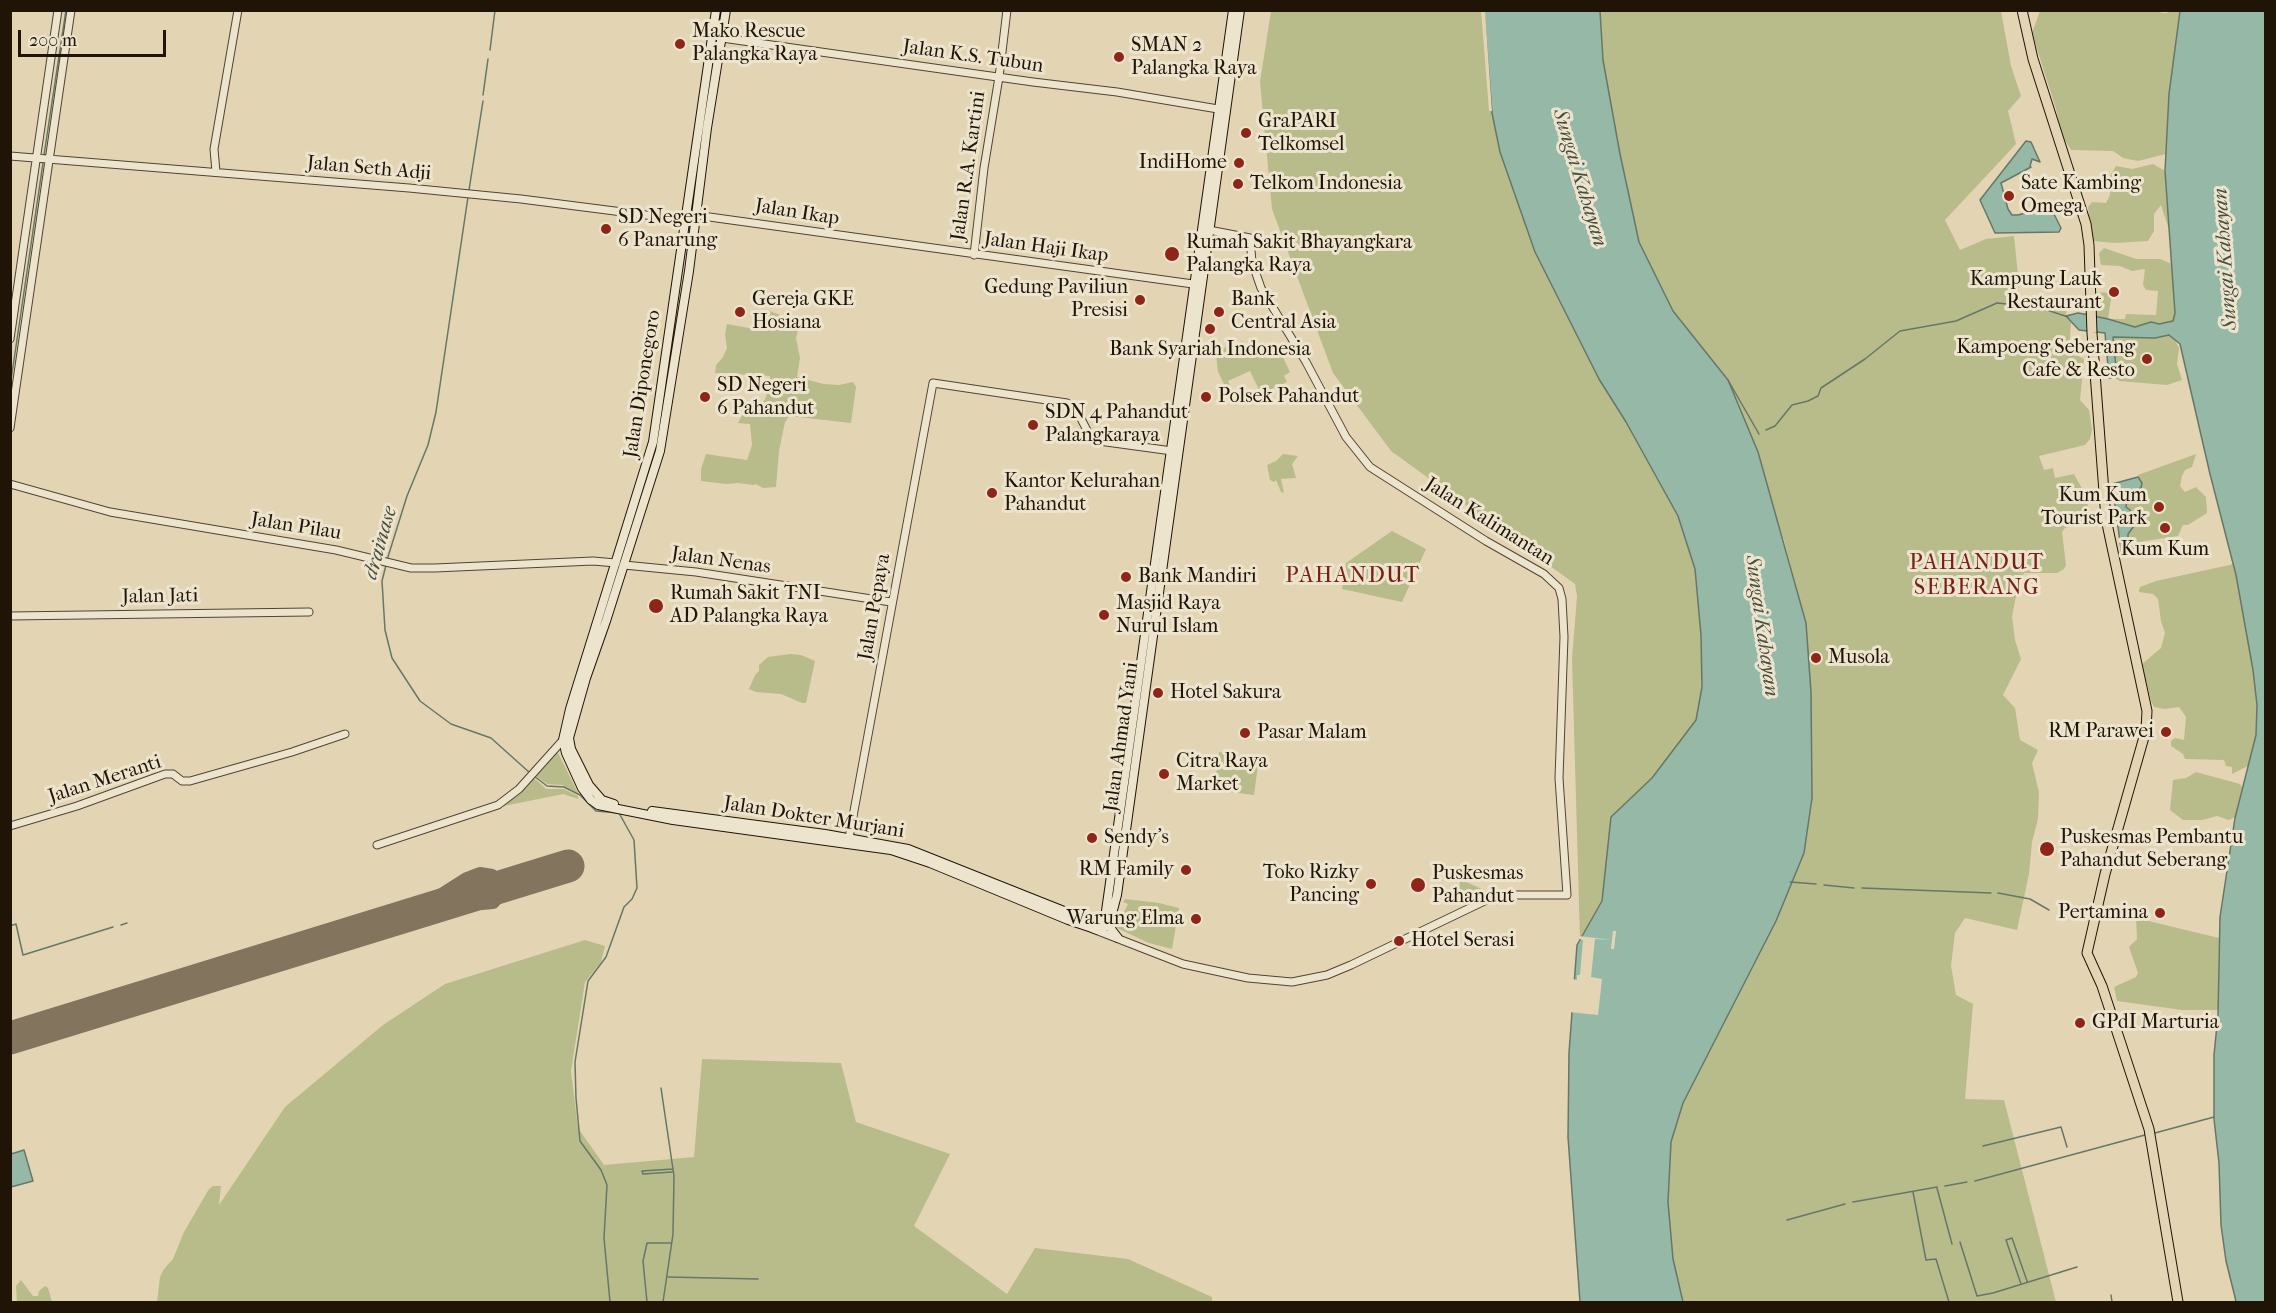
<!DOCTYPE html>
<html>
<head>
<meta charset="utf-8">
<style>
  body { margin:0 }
  #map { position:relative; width:2276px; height:1313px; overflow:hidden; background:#e3d5b3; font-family:"IM FELL French Canon",serif }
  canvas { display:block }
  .frame { position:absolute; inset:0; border:12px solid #201407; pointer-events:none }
  .scale { position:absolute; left:18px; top:30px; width:148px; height:27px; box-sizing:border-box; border:3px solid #201407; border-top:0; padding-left:8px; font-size:18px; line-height:21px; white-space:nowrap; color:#201407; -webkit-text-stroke:4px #ede4ce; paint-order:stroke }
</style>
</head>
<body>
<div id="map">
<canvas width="2276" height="1313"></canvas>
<div class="frame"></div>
<div class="scale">200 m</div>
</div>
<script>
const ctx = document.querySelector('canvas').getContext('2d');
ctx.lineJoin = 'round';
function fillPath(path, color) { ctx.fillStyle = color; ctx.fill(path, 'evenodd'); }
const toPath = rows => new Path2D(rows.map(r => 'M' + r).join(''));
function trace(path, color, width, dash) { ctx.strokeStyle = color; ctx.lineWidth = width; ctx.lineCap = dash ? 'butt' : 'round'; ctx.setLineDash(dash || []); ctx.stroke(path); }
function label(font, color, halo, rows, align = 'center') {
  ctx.font = font + ' "IM FELL French Canon",serif'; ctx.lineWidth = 6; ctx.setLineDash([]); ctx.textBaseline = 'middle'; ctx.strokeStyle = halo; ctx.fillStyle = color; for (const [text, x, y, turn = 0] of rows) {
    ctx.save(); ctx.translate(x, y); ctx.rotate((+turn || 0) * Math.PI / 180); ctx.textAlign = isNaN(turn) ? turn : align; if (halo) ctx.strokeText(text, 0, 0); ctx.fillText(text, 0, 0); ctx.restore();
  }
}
fillPath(toPath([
  [2158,10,2162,13,2167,13,2169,11,2180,11,2169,94,2166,154,2138,161,2123,158,2113,151,2071,150,2061,134,2056,109,2032,33,2040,11],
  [1271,11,1484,11,1492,113,1500,153,1535,252,1599,379,1626,422,1678,516,1695,569,1701,635,1702,687,1696,720,1652,778,1611,817,1602,901,1580,939,1572,659,1577,596,1575,584,1391,451,1333,373,1272,209,1260,82],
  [1600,11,2001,11,2011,66,2021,96,2008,111,2016,144,1945,220,1960,250,1986,239,2014,236,2019,284,2018,300,2067,303,2066,316,2071,322,2069,351,2084,359,2080,400,2089,410,2092,430,2090,439,2085,445,2039,456,2044,470,2053,468,2055,478,2074,474,2089,501,2082,521,2074,526,2065,528,2062,532,2066,565,2064,569,2057,573,2025,573,2020,577,2012,616,2015,640,2021,659,2003,695,2015,708,2020,740,2038,750,2032,763,2039,792,2038,819,2032,842,2029,874,2017,930,1965,918,1955,933,1951,966,1956,995,1973,1004,1965,1099,2004,1100,2056,1302,1683,1302,1673,1259,1668,1201,1671,1142,1683,1103,1776,921,1804,853,1812,798,1811,692,1806,623,1784,540,1728,380,1673,311,1639,242,1620,154,1603,60],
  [2153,164,2165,171,2170,233,2161,205,2154,214,2154,231,2148,241,2115,243,2092,241,2088,207,2092,202,2106,203,2110,195,2110,176,2116,166,2132,169],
  [2104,248,2136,259,2160,259,2172,264,2175,313,2173,321,2159,324,2151,322,2135,327,2111,321,2112,319,2125,319,2126,314,2156,315,2158,291,2146,290,2143,285,2145,269,2132,271,2120,266,2101,265,2099,253],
  [2094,292,2112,293,2108,319,2095,317],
  [767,310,793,320,799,326,796,338,800,358,797,377,824,384,839,385,853,382,856,387,851,423,789,416,785,422,779,451,776,487,763,488,756,484,753,485,738,483,726,484,701,481,701,469,706,454,747,460,752,445,750,424,738,423,742,415,760,409,766,397,770,376,715,373,716,365,723,357,727,348,725,334,727,324,760,330,762,311],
  [2169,335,2174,338,2179,348,2177,364,2182,380,2167,385,2119,381,2117,378,2113,337,2155,338],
  [1243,341,1249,354,1276,343,1290,372,1284,376,1287,382,1261,394,1250,371,1228,381,1239,404,1235,406,1218,372,1216,354,1210,353],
  [1283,454,1298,456,1292,464,1296,478,1281,479,1284,493,1281,492,1276,480,1274,482,1270,480,1267,465,1276,461],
  [2196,454,2192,467,2185,470,2182,476,2180,486,2185,492,2196,487,2206,497,2207,513,2188,525,2183,525,2178,536,2139,542,2128,540,2128,534,2135,522,2130,510,2126,508,2127,502,2130,496,2139,492,2142,483,2139,481,2138,475],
  [1392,531,1426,549,1402,602,1342,589,1346,563],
  [2234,564,2253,670,2257,705,2256,735,2248,766,2232,774,2232,767,2226,766,2224,760,2185,759,2183,754,2171,746,2171,741,2175,738,2184,740,2186,717,2179,707,2164,709,2154,707,2151,701,2142,664,2161,648,2165,633,2161,621,2158,599,2153,594,2139,592,2139,590,2140,587,2156,581],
  [790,654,801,655,815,661,806,703,802,703,781,694,756,692,749,689,755,675,759,671,759,665,768,657],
  [557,751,578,793,562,785,547,784,533,774],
  [1219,752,1259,758,1254,795,1214,790],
  [2196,772,2240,784,2242,787,2235,817,2229,820,2217,816,2202,820,2183,820,2170,810,2173,780,2186,778],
  [533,777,546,789,564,789,578,796,578,799,563,794,504,806],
  [1460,879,1484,890,1485,892,1458,905],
  [1125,899,1159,903,1179,908,1172,949,1149,943,1117,928,1115,923,1118,916,1122,916,1128,904,1123,902],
  [2136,918,2219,938,2218,1010,2182,1010,2117,1001,2114,987,2136,977,2138,973,2129,947,2137,939],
  [585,940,605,946,601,962,585,982,571,1071,578,1128,604,1165,694,1157,702,1059,841,1063,856,1122,950,1154,914,1226,1007,1294,1035,1248,1128,1259,1212,1297,1212,1302,157,1302,160,1277,164,1269,173,1259,184,1232,209,1189,213,1186,221,1186,219,1205,285,1107,383,1025,445,984],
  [21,1280,33,1296,38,1296,39,1291,45,1286,48,1288,52,1302,17,1302,16,1286]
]), '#b7bc8a');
const water = toPath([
  [1484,11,1600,11,1603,60,1620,154,1639,242,1673,311,1728,380,1758,452,1806,623,1811,692,1812,798,1804,853,1776,921,1683,1103,1671,1142,1668,1202,1673,1259,1683,1302,1580,1302,1568,1137,1569,1053,1577,945,1602,901,1611,817,1652,778,1696,720,1702,687,1701,635,1695,569,1678,516,1626,422,1599,379,1535,252,1500,152,1492,113,1484,11],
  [2180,11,2265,11,2265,1302,2236,1302,2235,1297,2226,1261,2221,1225,2219,1163,2214,1119,2214,1055,2218,1015,2220,917,2235,818,2256,735,2257,705,2253,670,2236,575,2210,474,2180,344,2169,335,2155,338,2113,337,2117,378,2109,378,2105,333,2079,330,2066,316,2078,313,2084,314,2108,319,2135,327,2151,322,2159,324,2173,321,2175,313,2165,171,2169,94,2180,11],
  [2026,141,2031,142,2040,162,2032,159,2030,166,2031,167,2001,183,2008,209,2012,215,2018,215,2050,206,2061,228,2059,232,1995,233,1980,200,2026,141],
  [2138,477,2142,483,2141,488,2128,492,2126,507,2130,510,2135,522,2134,526,2128,534,2128,540,2133,541,2133,552,2132,554,2122,556,2112,484,2138,477],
  [24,1150,33,1181,11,1187,11,1154,24,1150]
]);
fillPath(water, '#96b9a7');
trace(water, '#677767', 1.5);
fillPath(toPath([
  [1481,10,1485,11,1492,111,1489,111],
  [1613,931,1616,931,1614,949,1611,949,1612,940,1595,939,1591,977,1602,979,1598,1015,1569,1012,1573,979,1577,980,1577,975,1580,975,1583,940,1577,938,1579,936,1612,940]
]), '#e3d5b3');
trace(toPath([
  [1654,11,1685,10],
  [490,50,495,10],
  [483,95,488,59],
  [44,155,66,10],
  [469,190,483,101],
  [1728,380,1759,434],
  [10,387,43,163],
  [1766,430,1775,426,1792,405,1808,401,1818,396,1821,388,1865,359,1900,331,1956,321,1997,303,2038,307,2068,317],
  [387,560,407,496,428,445,436,412,468,197],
  [386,565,382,581,385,630,392,658,420,701,451,724,491,738,530,773],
  [534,776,547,786,564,787,580,795,596,811,619,813,634,840,637,888,632,899,624,907,606,957,588,981,575,1062,576,1098,580,1141,601,1170,607,1185,604,1238,610,1302],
  [1790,882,1816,884],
  [1824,885,1854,888],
  [1862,888,1991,893],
  [1998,893,2030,899,2049,910],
  [121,925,127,923],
  [10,926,16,924,23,955,113,927],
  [661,1088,674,1176,673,1234,663,1302],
  [2155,1133,2214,1117],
  [1983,1146,2061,1127,2067,1147],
  [672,1172,643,1174,642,1171,673,1169],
  [1975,1181,2145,1135],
  [1945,1186,1967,1182],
  [1937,1188,1952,1244],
  [1913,1192,1926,1260,1936,1259,1949,1302],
  [1853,1202,1937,1187],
  [1787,1220,1845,1204],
  [1960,1242,1977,1296,1993,1293,2077,1267],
  [668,1277,758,1279],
  [2021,1284,2006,1240,2012,1238,2027,1281],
  [2111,1295,2112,1302],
  [647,1302,643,1261,647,1243,671,1243]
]), '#677767', 1.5);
trace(toPath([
  [412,914,467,879,480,874,492,876,497,883,499,895,493,902,482,903,472,896]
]), '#82745d', 14);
trace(toPath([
  [10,1038,568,866]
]), '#82745d', 33);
const tertiary = toPath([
  [722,38,1033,82,1117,92,1218,109],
  [10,156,409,188,521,199,685,220],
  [216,172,214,149,238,10],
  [695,215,1193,284],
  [974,255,984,168,999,77,1007,10],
  [10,339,58,10],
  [10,428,71,10],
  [10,484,110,512,336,550,411,568,435,568,593,561,616,563],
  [624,565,696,572,891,602],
  [10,616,309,612],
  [10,826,77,806,165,774,173,774,182,781,190,781,292,752,345,734],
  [849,838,933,383,1067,403,1076,409,1091,438,1099,441,1172,451],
  [377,845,498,805,519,789,563,740],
  [1093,929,1183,964,1248,978,1292,982,1327,975,1351,965,1497,895,1567,895,1559,778,1564,637,1562,599,1559,588,1544,574,1486,541,1370,467,1346,437,1306,362,1261,288,1252,262,1250,238,1209,230]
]);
const secondary = toPath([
  [716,10,653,442,570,709,563,740,566,753,582,788,591,800,598,805,673,820,891,850,930,863,1068,920,1098,930,1109,925,1117,895,1240,10],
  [614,804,602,800,589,785,571,749,569,738,586,678,606,621,660,451,689,271,707,128,726,10],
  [652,811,825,834,908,849,1094,923,1105,918,1233,10],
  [1112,920,1111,929,1118,938]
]);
const trunk = toPath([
  [2022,10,2033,59,2086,224,2089,245,2092,333,2106,519,2147,711,2146,730,2105,874,2087,953,2102,986,2149,1129,2178,1302]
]);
trace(tertiary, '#514432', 9);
trace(secondary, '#201407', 10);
trace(trunk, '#201407', 11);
trace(tertiary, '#ede4ce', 7);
trace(secondary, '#ede4ce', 8);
trace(trunk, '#e3d5b3', 9);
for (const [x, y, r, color] of [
  [680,44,6,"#8f2418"],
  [1119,57,6,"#8f2418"],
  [1246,133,6,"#8f2418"],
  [1239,163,6,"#8f2418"],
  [1238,184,6,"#8f2418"],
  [2009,196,6,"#8f2418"],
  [606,229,6,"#8f2418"],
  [1172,254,8,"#8f2418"],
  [2114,292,6,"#8f2418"],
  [1140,300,6,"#8f2418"],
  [740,312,6,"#8f2418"],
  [1219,312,6,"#8f2418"],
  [1210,329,6,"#8f2418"],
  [2147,359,6,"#8f2418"],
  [705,397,6,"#8f2418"],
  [1206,397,6,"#8f2418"],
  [1033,425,6,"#8f2418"],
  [992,493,6,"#8f2418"],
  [2159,507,6,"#8f2418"],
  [2165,528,6,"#8f2418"],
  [1126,577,6,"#8f2418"],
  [656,606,8,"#8f2418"],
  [1104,615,6,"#8f2418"],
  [1816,658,6,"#8f2418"],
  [1158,693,6,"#8f2418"],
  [2166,732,6,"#8f2418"],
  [1245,733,6,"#8f2418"],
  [1164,774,6,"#8f2418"],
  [1092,838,6,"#8f2418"],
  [2047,849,8,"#8f2418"],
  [1186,870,6,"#8f2418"],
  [1371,884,6,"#8f2418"],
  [1418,885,8,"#8f2418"],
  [2160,913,6,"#8f2418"],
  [1196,919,6,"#8f2418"],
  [1399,941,6,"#8f2418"],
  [2080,1023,6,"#8f2418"]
]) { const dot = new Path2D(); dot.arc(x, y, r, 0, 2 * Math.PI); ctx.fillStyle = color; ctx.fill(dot); trace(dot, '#ede4ce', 2); }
label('20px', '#201407', '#ede4ce', [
  ["Mako Rescue",692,32],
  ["Palangka Raya",692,55],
  ["SMAN 2",1131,46],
  ["Palangka Raya",1131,69],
  ["GraPARI",1258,122],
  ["Telkomsel",1258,145],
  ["IndiHome",1227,163,"right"],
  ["Telkom Indonesia",1250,184],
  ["Sate Kambing",2021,184],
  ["Omega",2021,207],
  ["SD Negeri",618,218],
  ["6 Panarung",618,241],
  ["Rumah Sakit Bhayangkara",1186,243],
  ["Palangka Raya",1186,266],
  ["Kampung Lauk",2102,280,"right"],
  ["Restaurant",2102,303,"right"],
  ["Gedung Paviliun",1128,288,"right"],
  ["Presisi",1128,311,"right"],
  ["Gereja GKE",752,300],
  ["Hosiana",752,323],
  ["Bank",1231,300],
  ["Central Asia",1231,323],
  ["Kampoeng Seberang",2135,348,"right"],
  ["Cafe & Resto",2135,371,"right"],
  ["Bank Syariah Indonesia",1210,350,"center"],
  ["SD Negeri",717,386],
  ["6 Pahandut",717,409],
  ["Polsek Pahandut",1218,397],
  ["SDN 4 Pahandut",1045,413],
  ["Palangkaraya",1045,436],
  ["Kantor Kelurahan",1004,482],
  ["Pahandut",1004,505],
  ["Kum Kum",2147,496,"right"],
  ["Tourist Park",2147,519,"right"],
  ["Kum Kum",2165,550,"center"],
  ["Bank Mandiri",1138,577],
  ["Rumah Sakit TNI",670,594],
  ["AD Palangka Raya",670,617],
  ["Masjid Raya",1116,604],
  ["Nurul Islam",1116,627],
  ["Musola",1828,658],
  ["Hotel Sakura",1170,693],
  ["RM Parawei",2154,732,"right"],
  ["Pasar Malam",1257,733],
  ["Citra Raya",1176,762],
  ["Market",1176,785],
  ["Sendy's",1104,838],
  ["Puskesmas Pembantu",2060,838],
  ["Pahandut Seberang",2060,861],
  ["RM Family",1174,870,"right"],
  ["Toko Rizky",1359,873,"right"],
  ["Pancing",1359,896,"right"],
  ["Puskesmas",1432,874],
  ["Pahandut",1432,897],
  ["Pertamina",2148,913,"right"],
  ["Warung Elma",1184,919,"right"],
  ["Hotel Serasi",1411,941],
  ["GPdI Marturia",2092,1023]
], 'left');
label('20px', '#201407', '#ede4ce', [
  ["Jalan K.S. Tubun",973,57,8],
  ["Jalan R.A. Kartini",969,166,-82],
  ["Jalan Seth Adji",369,169,5],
  ["Jalan Ikap",797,213,9],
  ["Jalan Haji Ikap",1046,248,8],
  ["Jalan Diponegoro",643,384,-81],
  ["Jalan Kalimantan",1489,522,32],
  ["Jalan Pilau",296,527,9],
  ["Jalan Nenas",721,561,8],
  ["Jalan Jati",160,597,-1],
  ["Jalan Pepaya",875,607,-80],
  ["Jalan Ahmad Yani",1122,737,-82],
  ["Jalan Meranti",105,780,-18],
  ["Jalan Dokter Murjani",814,818,9]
]);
label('italic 21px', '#494e3f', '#ede4ce', [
  ["Sungai Kahayan",1579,178,73],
  ["Sungai Kahayan",2226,259,-94],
  ["drainase",381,543,-74],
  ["Sungai Kahayan",1761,626,82]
]);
ctx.letterSpacing = '1.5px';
label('22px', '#7a1f14', '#ede4ce', [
  ["PAHANDUT",1977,564],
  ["SEBERANG",1977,589],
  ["PAHANDUT",1353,577]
]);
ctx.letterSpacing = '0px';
</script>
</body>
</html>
